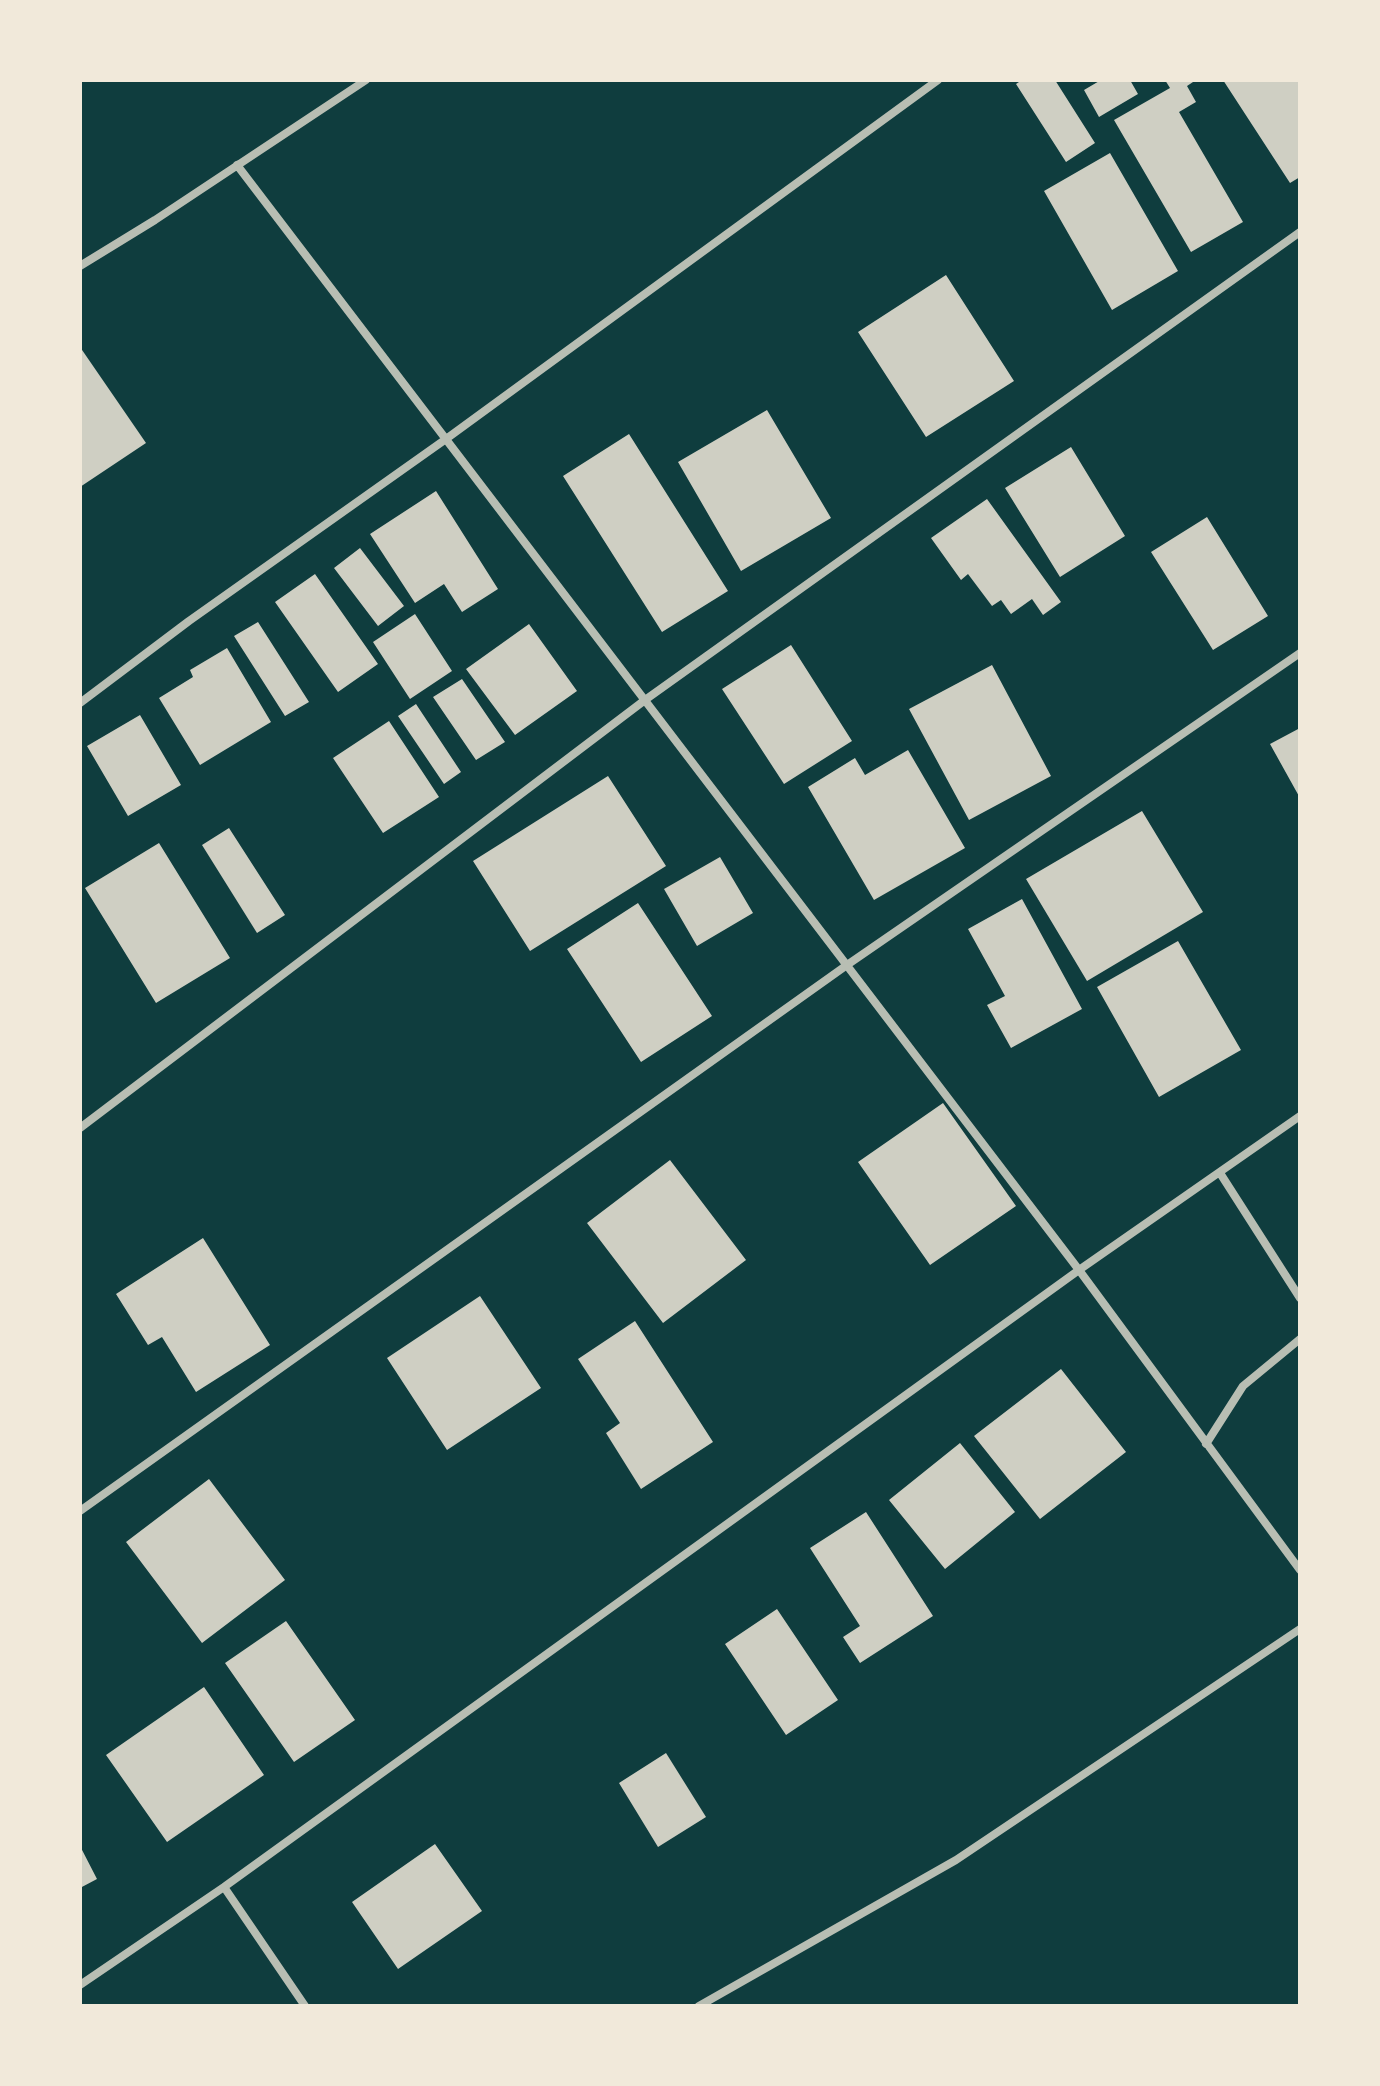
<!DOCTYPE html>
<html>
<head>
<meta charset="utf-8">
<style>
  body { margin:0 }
  #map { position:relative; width:1380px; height:2086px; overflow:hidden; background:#0f3d3e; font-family:Merriweather,serif }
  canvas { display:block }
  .frame { position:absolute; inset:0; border:82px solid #f1e9da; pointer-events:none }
</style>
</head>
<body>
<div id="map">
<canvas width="1380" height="2086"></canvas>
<div class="frame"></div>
</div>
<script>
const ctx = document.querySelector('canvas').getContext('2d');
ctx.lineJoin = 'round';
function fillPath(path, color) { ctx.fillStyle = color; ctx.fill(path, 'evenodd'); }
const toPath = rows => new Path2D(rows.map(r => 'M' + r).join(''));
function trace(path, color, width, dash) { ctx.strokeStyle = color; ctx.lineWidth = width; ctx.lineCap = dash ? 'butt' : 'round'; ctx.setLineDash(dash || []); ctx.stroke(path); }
fillPath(toPath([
  [1022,80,1055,80,1095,143,1066,162,1016,84],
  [1101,80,1130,80,1138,94,1099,117,1084,90],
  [1165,80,1196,80,1187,86,1196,102,1179,112,1243,222,1191,252,1114,120,1170,88],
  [1223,80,1300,80,1300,177,1290,183],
  [1110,153,1178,271,1112,310,1044,191],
  [946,275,1014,381,926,437,858,332],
  [80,347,146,443,80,487],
  [767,410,831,518,741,571,678,462],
  [629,434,728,591,662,632,563,476],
  [1071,447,1125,536,1060,577,1005,488],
  [436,491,498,589,462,612,444,584,415,603,370,534],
  [987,499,1061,602,1043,615,1032,599,1011,614,1001,600,992,606,968,574,961,580,931,538],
  [1207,517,1268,616,1213,650,1151,552],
  [360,548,404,606,378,626,334,568],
  [315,574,378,664,338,692,275,602],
  [415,614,452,671,410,699,373,642],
  [258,622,309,702,285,716,234,636],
  [529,624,577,691,515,735,466,669],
  [791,645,852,741,784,784,722,689],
  [227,648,271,722,200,765,159,698,193,677,190,670],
  [992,665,1051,776,969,820,909,709],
  [462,679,505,742,476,760,433,697],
  [416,704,461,772,444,784,398,716],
  [140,715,181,785,128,816,87,746],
  [389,721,439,797,383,833,333,758],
  [1300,728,1300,798,1270,744],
  [908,750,965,848,874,900,808,787,855,758,865,775],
  [608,776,666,866,530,951,473,861],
  [1142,811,1203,912,1087,981,1026,879],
  [229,828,285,915,257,933,202,845],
  [159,843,230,958,156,1003,85,888],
  [720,857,753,913,697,946,664,889],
  [1022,899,1082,1009,1011,1048,987,1005,1005,996,968,929],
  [638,903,712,1016,641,1062,567,949],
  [1178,941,1241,1050,1159,1097,1097,987],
  [943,1103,1016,1206,930,1265,858,1162],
  [670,1160,746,1260,663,1323,587,1223],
  [203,1238,270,1345,196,1392,162,1337,148,1345,116,1294],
  [480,1296,541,1388,447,1450,387,1358],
  [635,1321,713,1442,641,1489,606,1433,620,1423,578,1359],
  [1061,1369,1126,1452,1040,1519,974,1436],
  [960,1443,1015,1512,945,1569,889,1500],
  [209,1479,285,1580,202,1643,126,1542],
  [866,1512,933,1616,860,1663,843,1637,860,1626,810,1548],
  [777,1609,838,1700,786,1735,725,1644],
  [286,1621,355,1720,294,1762,225,1663],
  [204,1687,264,1775,167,1842,106,1755],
  [666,1753,706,1817,658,1847,619,1783],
  [435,1844,482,1911,398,1969,352,1902],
  [80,1846,97,1879,80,1888]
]), '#cfcfc3');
trace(toPath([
  [237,165,1079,1270,1300,1570],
  [80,266,155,220,366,80],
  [80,703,189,621,446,439,938,80],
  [80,1128,645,700,1300,232],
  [1220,1173,1300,1298],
  [1206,1444,1243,1386,1300,1339],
  [80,1511,847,965,1300,653],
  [224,1887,305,2006],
  [80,1985,224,1887,1079,1270,1300,1116],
  [699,2006,956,1860,1300,1629]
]), '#b8beb3', 8);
</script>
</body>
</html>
